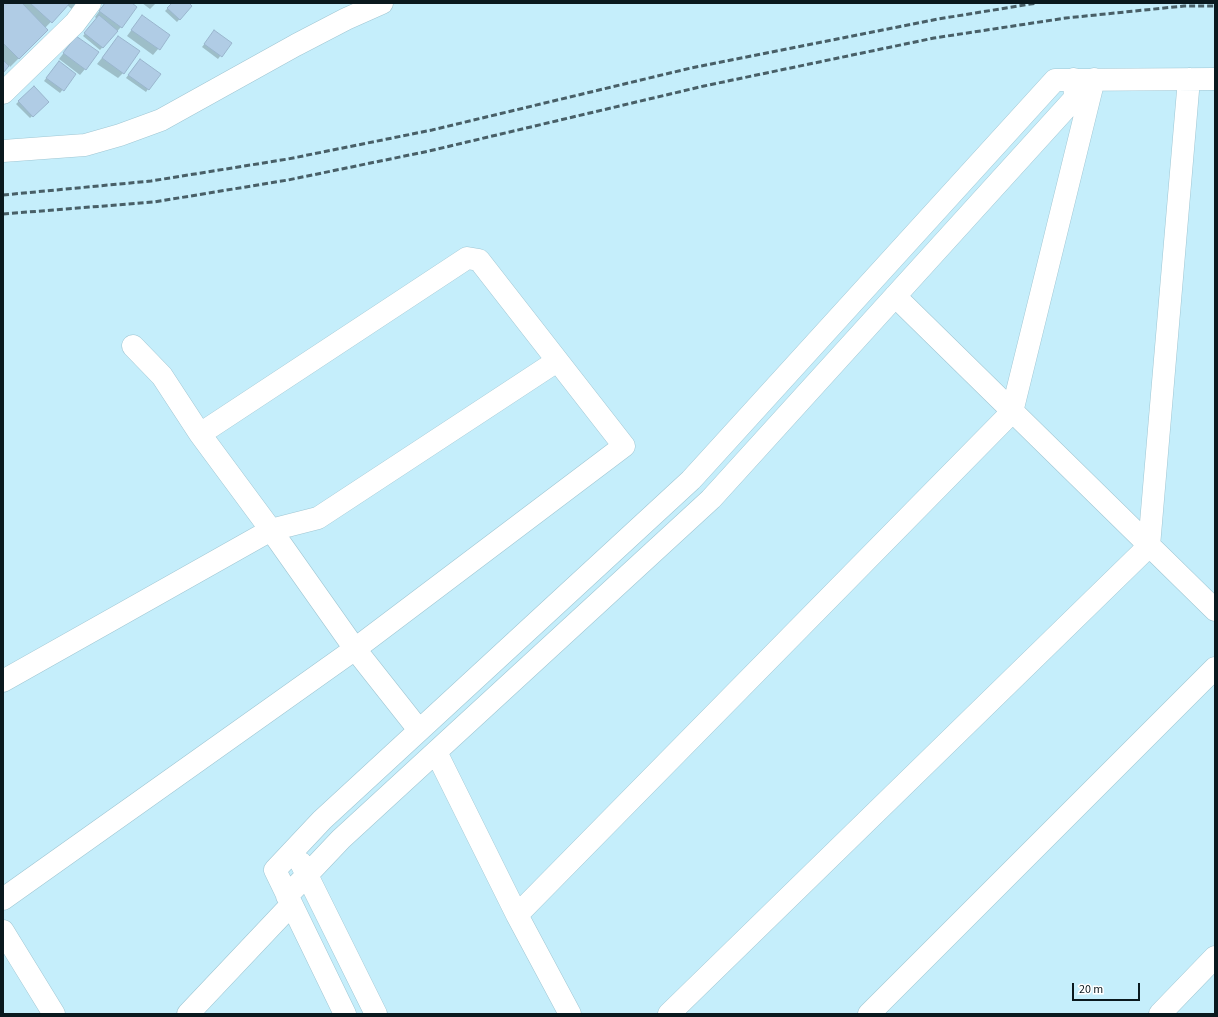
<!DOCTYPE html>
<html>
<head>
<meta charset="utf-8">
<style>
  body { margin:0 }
  #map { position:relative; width:1218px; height:1017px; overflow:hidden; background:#c5eefb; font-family:"Source Sans 3",sans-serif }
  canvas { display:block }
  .frame { position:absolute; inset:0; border:4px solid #0a191e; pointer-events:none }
  .scale { position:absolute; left:1072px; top:983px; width:68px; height:18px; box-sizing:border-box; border:2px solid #0a191e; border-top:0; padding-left:5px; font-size:12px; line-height:14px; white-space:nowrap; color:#0a191e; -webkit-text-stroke:3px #fff; paint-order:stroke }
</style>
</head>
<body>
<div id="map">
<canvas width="1218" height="1017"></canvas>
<div class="frame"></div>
<div class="scale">20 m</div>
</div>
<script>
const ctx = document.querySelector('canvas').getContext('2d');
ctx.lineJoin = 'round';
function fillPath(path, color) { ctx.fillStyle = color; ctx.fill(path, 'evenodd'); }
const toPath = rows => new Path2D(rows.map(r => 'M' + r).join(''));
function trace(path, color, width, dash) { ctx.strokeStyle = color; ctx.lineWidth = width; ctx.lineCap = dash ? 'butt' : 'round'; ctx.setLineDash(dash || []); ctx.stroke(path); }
fillPath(toPath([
  [3,3,82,3,74,11,67,5,45,28,47,30,10,67,9,65,3,72],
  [105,3,130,3,121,27,100,50,83,36,97,19,95,17],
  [142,3,156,3,150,9],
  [173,3,187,3,191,6,177,22,165,11],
  [142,16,169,36,153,55,127,36],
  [212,34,230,43,218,59,202,47],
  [76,37,85,69,80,75,59,59],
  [119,37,123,73,118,78,97,64],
  [137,63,148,89,146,92,126,78],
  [56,65,75,74,60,93,44,81],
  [34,87,47,102,30,118,16,104]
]), '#0003');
const building = toPath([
  [3,3,22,3,48,30,19,59,3,43,3,3],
  [30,3,70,3,52,23,30,3],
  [105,3,132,3,137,7,122,28,99,11,105,3],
  [172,3,189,3,192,6,180,20,167,8,172,3],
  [99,15,118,31,103,48,84,33,99,15],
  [142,15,170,35,160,50,131,30,142,15],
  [214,30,232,43,222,57,204,44,214,30],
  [76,36,99,52,86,70,63,53,76,36],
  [118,36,140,51,124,74,102,58,118,36],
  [140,59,161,74,149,90,128,75,140,59],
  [3,60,9,66,3,73,3,60],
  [59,61,76,74,64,91,46,78,59,61],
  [34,86,49,102,33,117,18,101,34,86]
]);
fillPath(building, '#b0cce5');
trace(building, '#99b5cd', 1);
const minor = toPath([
  [3,93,75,23,90,3],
  [3,151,85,145,120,135,161,120,296,45,346,19,382,3],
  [895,296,1215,610],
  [133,346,162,376,200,434,271,530,355,649,419,730],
  [3,681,271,530,318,518,557,361],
  [436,752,517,915,570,1014],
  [301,863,376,1014],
  [287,896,341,839,711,499,1075,98,1074,79],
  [3,899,355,649,624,446,479,260,467,258,200,434],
  [517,915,1012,412,1094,79],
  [3,931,54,1014],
  [188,1014,291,905],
  [345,1014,275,870,322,820,691,480,1055,80,1215,79],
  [669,1014,1149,546,1189,79],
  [869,1014,1215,668],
  [1160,1014,1215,957]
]);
trace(minor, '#9fc6d3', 23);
trace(minor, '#fff', 22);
trace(toPath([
  [3,195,151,181,288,159,432,130,691,68,938,19,1037,3],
  [3,214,154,202,288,180,429,151,704,86,934,38,1066,18,1184,6,1215,6]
]), '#485f67', 3, [6, 3]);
</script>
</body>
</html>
